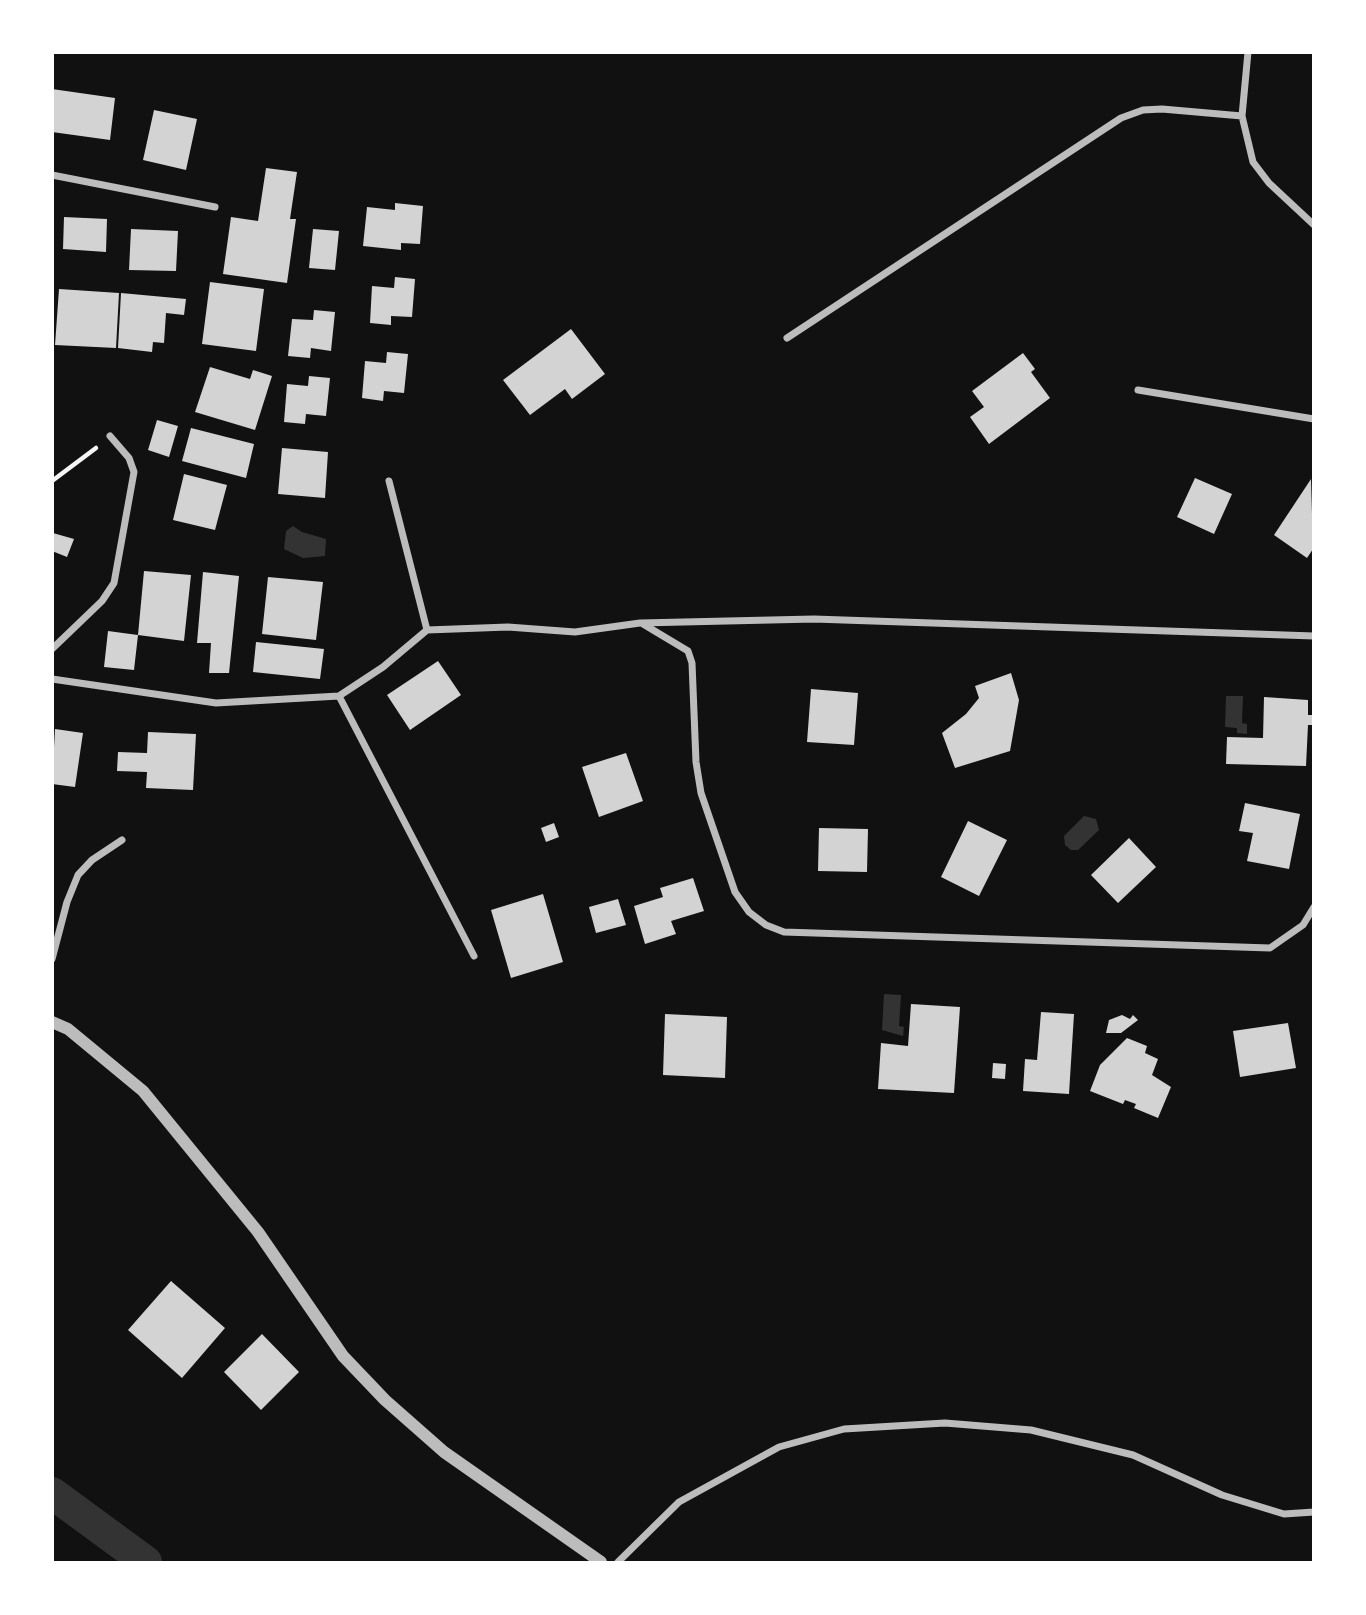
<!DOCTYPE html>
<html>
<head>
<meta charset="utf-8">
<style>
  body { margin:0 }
  #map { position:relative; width:1366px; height:1615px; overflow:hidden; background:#111; font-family:"Asap Condensed",sans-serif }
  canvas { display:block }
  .frame { position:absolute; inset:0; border:54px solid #fff; pointer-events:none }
</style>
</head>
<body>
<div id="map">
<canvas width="1366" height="1615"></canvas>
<div class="frame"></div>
</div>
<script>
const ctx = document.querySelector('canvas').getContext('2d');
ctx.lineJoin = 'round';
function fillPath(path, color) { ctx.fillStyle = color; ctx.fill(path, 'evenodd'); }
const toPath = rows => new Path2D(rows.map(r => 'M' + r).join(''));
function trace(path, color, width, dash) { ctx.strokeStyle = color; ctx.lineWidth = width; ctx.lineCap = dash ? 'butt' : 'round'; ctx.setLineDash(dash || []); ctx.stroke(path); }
fillPath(toPath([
  [293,526,302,532,326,539,325,556,303,558,284,549,286,531],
  [1226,696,1243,696,1242,723,1247,724,1247,734,1237,733,1237,728,1225,727],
  [1084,816,1096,819,1099,830,1078,850,1071,850,1065,845,1064,836],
  [884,994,901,995,899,1026,904,1027,903,1036,882,1030]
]), '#333');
trace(toPath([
  [52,1493,146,1562]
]), '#333', 32);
fillPath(toPath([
  [52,89,115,98,110,140,52,132],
  [154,110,197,119,186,170,143,160],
  [266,168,297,172,290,219,296,219,287,283,223,274,231,217,258,221],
  [395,203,423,206,420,244,401,243,401,250,363,246,367,207,395,210],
  [64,217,107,219,106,252,63,249],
  [131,229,178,231,176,271,129,270],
  [313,229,339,231,335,270,309,268],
  [395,277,415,279,412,317,391,316,391,325,370,323,372,286,394,288],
  [210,282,264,289,256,351,202,344],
  [59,289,119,293,116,348,55,345],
  [121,293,186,299,184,315,166,313,164,343,153,342,152,352,118,348],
  [314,310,335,312,331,351,311,348,310,358,288,356,292,319,313,320],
  [571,329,605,374,572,399,565,389,530,415,503,380],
  [387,352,408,354,404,393,384,391,383,401,362,398,365,361,386,363],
  [1023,353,1035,369,1031,372,1050,398,989,444,970,417,984,407,972,391],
  [210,367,250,379,253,370,272,376,255,430,195,412],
  [309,376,330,378,326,416,306,414,305,424,284,422,287,384,308,386],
  [157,420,178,426,169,457,148,450],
  [191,428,254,444,246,478,182,461],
  [282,448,328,452,325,498,278,494],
  [184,474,227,485,215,530,173,520],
  [1195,478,1232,494,1214,534,1177,517],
  [1311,479,1313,549,1307,558,1274,535],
  [53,533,74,539,67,557,52,551],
  [144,571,191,575,184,641,138,635],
  [203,572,239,576,229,673,209,673,211,643,197,643],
  [268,577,323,582,316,640,262,634],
  [108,631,138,635,134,670,104,667],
  [256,642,324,649,320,679,253,672],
  [438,661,461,695,410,730,387,695],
  [1011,673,1019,700,1010,751,955,768,942,733,966,714,979,698,975,686],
  [811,689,858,693,854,745,807,742],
  [1264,697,1308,700,1308,715,1313,715,1313,725,1308,725,1306,766,1226,764,1227,737,1263,738],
  [55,729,83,733,75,787,52,784],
  [148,732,196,734,193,790,146,788,147,772,117,771,118,752,147,753],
  [626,753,643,801,599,817,582,767],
  [1245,803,1300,814,1289,869,1247,861,1253,833,1239,831],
  [968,821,1007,840,979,896,941,877],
  [554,823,559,837,546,842,541,828],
  [819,828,868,829,867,872,818,871],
  [1129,838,1156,867,1118,903,1091,875],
  [693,878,704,911,671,921,676,934,645,944,634,906,663,897,660,888],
  [543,894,563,962,511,978,491,910],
  [618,899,626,925,596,933,589,907],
  [911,1004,960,1007,954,1093,878,1089,881,1043,908,1046],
  [1041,1012,1074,1014,1069,1094,1023,1091,1025,1059,1037,1060],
  [665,1014,727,1017,725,1078,663,1075],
  [1122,1015,1130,1019,1133,1015,1138,1020,1121,1033,1106,1033,1109,1020],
  [1288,1023,1296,1068,1240,1077,1233,1031],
  [1127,1038,1147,1046,1145,1053,1158,1059,1152,1075,1171,1087,1158,1118,1134,1108,1136,1104,1125,1100,1123,1104,1090,1091,1100,1065],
  [993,1063,1006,1064,1005,1079,992,1078],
  [171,1281,225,1328,182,1378,128,1330],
  [262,1334,299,1372,261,1410,224,1372]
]), '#d3d3d3');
trace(toPath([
  [52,481,96,448]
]), '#f5f5f5', 4.5);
trace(toPath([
  [1248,52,1242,116,1253,162,1269,183,1314,225],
  [52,175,215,207],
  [787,338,1121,118,1143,110,1162,109,1242,116],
  [1138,390,1314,419],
  [389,481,427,630],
  [643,624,688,651,692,663,696,762,701,793,735,892,749,912,766,925,784,932,1270,948,1303,925,1314,907],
  [52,649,102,601,114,583,134,472,129,458,110,436],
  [52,679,216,703,339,696,383,667,427,630,508,627,575,632,640,623,814,619,1314,636],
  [339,696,474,956],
  [52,959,67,902,78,875,92,860,122,840],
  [618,1562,679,1502,779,1447,844,1429,945,1423,1031,1430,1133,1455,1222,1495,1284,1514,1314,1512]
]), '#bcbcbc', 7);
trace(toPath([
  [52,1022,68,1029,143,1091,258,1232,343,1356,385,1400,444,1452,601,1562]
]), '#bcbcbc', 12);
</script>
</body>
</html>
